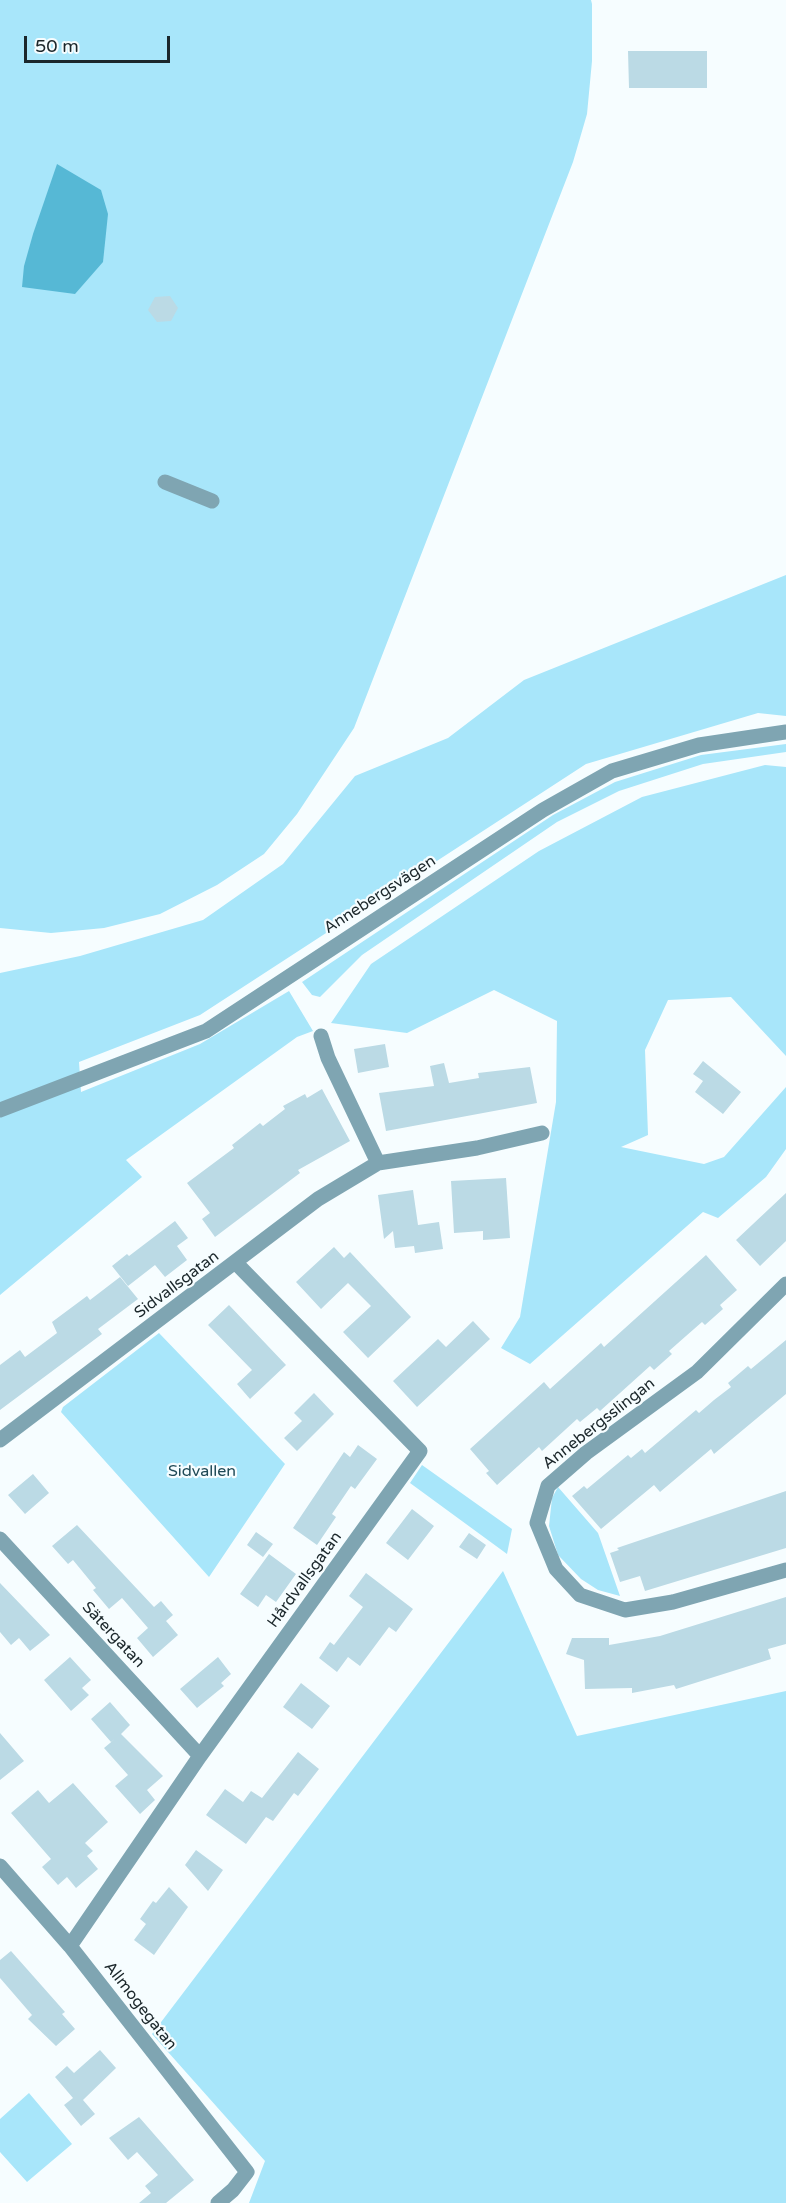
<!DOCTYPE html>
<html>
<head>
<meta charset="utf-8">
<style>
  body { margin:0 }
  #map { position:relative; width:786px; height:2203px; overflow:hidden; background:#f6fdff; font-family:"Varela Round",sans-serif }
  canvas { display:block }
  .scale { position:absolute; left:24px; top:36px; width:146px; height:27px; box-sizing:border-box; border:3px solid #1b272b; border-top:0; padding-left:8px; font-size:18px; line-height:21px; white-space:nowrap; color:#1b272b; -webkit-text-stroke:4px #f6fdff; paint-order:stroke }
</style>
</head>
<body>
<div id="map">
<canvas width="786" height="2203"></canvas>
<div class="scale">50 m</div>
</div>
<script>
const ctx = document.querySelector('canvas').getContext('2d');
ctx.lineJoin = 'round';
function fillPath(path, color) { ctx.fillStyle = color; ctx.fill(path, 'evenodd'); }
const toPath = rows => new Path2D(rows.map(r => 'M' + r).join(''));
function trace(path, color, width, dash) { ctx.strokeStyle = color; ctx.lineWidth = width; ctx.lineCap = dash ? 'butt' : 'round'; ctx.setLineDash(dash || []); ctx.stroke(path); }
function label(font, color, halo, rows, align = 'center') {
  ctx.font = font + ' "Varela Round",sans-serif'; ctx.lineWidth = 4.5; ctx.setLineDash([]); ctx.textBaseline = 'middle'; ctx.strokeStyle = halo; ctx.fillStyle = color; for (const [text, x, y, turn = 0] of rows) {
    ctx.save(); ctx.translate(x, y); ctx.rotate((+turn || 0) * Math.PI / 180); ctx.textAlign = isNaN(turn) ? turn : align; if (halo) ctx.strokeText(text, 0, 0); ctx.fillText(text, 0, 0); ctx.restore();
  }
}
fillPath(toPath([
  [0,0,591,0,592,4,592,61,587,114,573,162,354,728,297,814,264,854,217,885,160,914,104,928,51,933,0,928],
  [786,575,786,716,758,713,586,764,200,1015,79,1062,81,1092,200,1044,289,991,313,1031,297,1037,126,1160,142,1177,0,1295,0,973,80,956,203,920,283,864,355,776,448,738,524,680],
  [786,744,786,752,703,764,619,791,557,822,362,955,320,997,312,995,302,982,553,815,615,782,701,755],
  [765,765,786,767,786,1056,731,997,668,1000,645,1050,648,1135,621,1147,704,1164,724,1157,786,1087,786,1149,766,1177,718,1218,703,1212,530,1364,501,1348,520,1317,556,1102,557,1021,494,990,407,1033,331,1023,371,964,539,851,642,797],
  [159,1333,285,1464,209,1577,61,1412,63,1407],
  [422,1465,512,1529,507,1554,410,1483],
  [558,1487,598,1533,620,1596,598,1590,581,1579,558,1555,549,1526,552,1498],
  [503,1571,577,1736,786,1691,786,2203,249,2203,265,2161,152,2034],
  [29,2093,72,2144,27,2182,0,2152,0,2119]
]), '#a8e6fa');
fillPath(toPath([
  [57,164,101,190,108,214,103,262,75,294,22,287,24,266,33,234]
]), '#56b8d5');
fillPath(toPath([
  [628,51,707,51,707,88,629,88],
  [170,296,178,308,171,321,157,322,148,310,155,297],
  [385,1044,389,1067,358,1073,354,1049],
  [703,1061,741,1092,723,1114,695,1092,703,1081,693,1074],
  [444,1063,449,1083,479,1078,478,1073,530,1067,537,1103,386,1131,379,1093,434,1086,430,1066],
  [322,1089,350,1141,298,1170,300,1173,215,1237,202,1219,210,1213,187,1183,234,1148,232,1145,260,1123,263,1126,285,1109,283,1106,305,1094,307,1098],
  [506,1178,510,1238,483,1240,483,1231,454,1233,451,1181],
  [413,1190,418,1225,439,1222,443,1249,415,1253,414,1246,395,1248,393,1231,384,1239,378,1195],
  [786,1193,786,1241,760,1266,736,1240],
  [175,1221,188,1238,177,1246,187,1260,165,1277,155,1265,128,1286,112,1266,127,1254,129,1256],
  [334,1247,344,1258,350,1252,411,1317,368,1358,343,1332,371,1306,348,1283,321,1309,296,1282],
  [706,1255,737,1290,720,1305,723,1309,705,1325,702,1322,686,1336,669,1351,672,1354,654,1370,650,1366,600,1411,597,1408,580,1422,577,1419,542,1451,539,1447,497,1485,486,1473,489,1471,470,1449,544,1382,550,1389,601,1343,604,1347],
  [120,1277,138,1299,98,1329,102,1334,0,1410,0,1365,20,1350,25,1357,57,1333,52,1322,87,1296,90,1300],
  [229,1305,286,1365,250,1399,237,1384,252,1370,208,1325],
  [473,1321,490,1339,417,1407,393,1381,438,1339,446,1347],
  [786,1340,786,1394,714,1454,711,1449,660,1492,654,1485,601,1529,572,1496,584,1486,587,1489,628,1455,631,1458,642,1449,645,1453,696,1410,699,1413,714,1400,731,1387,728,1383,748,1366,751,1369],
  [314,1393,334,1414,297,1451,284,1438,302,1421,294,1413],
  [358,1445,377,1459,355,1489,351,1486,332,1514,336,1517,317,1545,293,1528,344,1452,350,1457],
  [33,1474,49,1493,25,1514,8,1495],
  [786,1491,786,1548,645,1591,640,1576,620,1582,610,1553,619,1550,617,1548],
  [412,1509,434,1526,408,1560,386,1543],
  [77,1525,154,1607,161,1601,173,1615,166,1621,178,1635,153,1657,137,1638,148,1628,122,1598,109,1609,93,1590,96,1588,73,1560,68,1564,52,1546],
  [256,1532,273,1544,263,1557,247,1545],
  [469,1533,486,1545,477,1559,459,1547],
  [269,1554,296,1574,276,1602,266,1595,258,1607,240,1594],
  [366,1573,413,1609,396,1632,389,1627,360,1666,348,1657,337,1672,319,1658,330,1642,334,1645,363,1607,349,1596],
  [0,1583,50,1635,30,1651,19,1638,11,1645,0,1632],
  [786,1597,786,1644,768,1649,771,1659,676,1689,674,1685,632,1693,632,1688,585,1689,584,1660,566,1654,572,1638,609,1638,609,1645,660,1636],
  [70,1657,91,1680,82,1688,89,1695,71,1711,44,1680],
  [218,1657,231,1674,221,1683,224,1686,197,1708,180,1689],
  [301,1683,330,1706,312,1729,283,1707],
  [110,1702,130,1725,121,1734,163,1776,147,1790,155,1800,140,1814,115,1786,128,1775,104,1748,116,1738,111,1742,91,1719],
  [0,1733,24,1761,0,1780],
  [298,1752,319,1769,298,1796,294,1793,273,1821,266,1817,246,1844,206,1815,225,1789,243,1802,251,1791,262,1798],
  [73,1783,108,1822,85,1843,93,1851,87,1856,98,1869,76,1888,67,1877,58,1885,42,1867,51,1859,11,1813,38,1790,49,1803],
  [196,1850,223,1870,208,1891,185,1865],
  [169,1887,188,1907,154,1955,134,1940,146,1924,140,1919,153,1901,156,1903],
  [11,1951,65,2012,62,2014,75,2029,56,2046,28,2019,32,2015,0,1978,0,1960],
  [100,2050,116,2068,83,2100,95,2114,81,2126,64,2105,73,2098,55,2077,67,2066,74,2073],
  [139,2117,194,2180,166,2203,139,2203,151,2193,145,2186,158,2175,137,2152,128,2160,109,2138]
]), '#bbdae5');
trace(toPath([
  [165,482,212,501],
  [321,1036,328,1058,378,1163],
  [0,1110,206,1031,543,810,612,771,699,745,786,732],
  [786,1284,697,1372,586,1453,548,1486,537,1523,556,1569,580,1595,625,1610,673,1602,786,1570],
  [0,1440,318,1199,378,1163,477,1148,542,1133],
  [0,1539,200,1756],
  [0,1866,70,1946,247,2172,233,2190,218,2203],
  [70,1946,200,1756,420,1451,236,1263]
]), '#7fa5b2', 15);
label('16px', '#1b272b', '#f6fdff', [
  ["Annebergsvägen",380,895,-33],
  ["Sidvallsgatan",177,1285,-37],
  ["Annebergsslingan",599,1424,-38],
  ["Hårdvallsgatan",305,1580,-54],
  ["Sätergatan",113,1635,47],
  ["Allmogegatan",140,2006,52]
]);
label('16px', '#1e4956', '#f6fdff', [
  ["Sidvallen",202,1472]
]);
</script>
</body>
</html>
